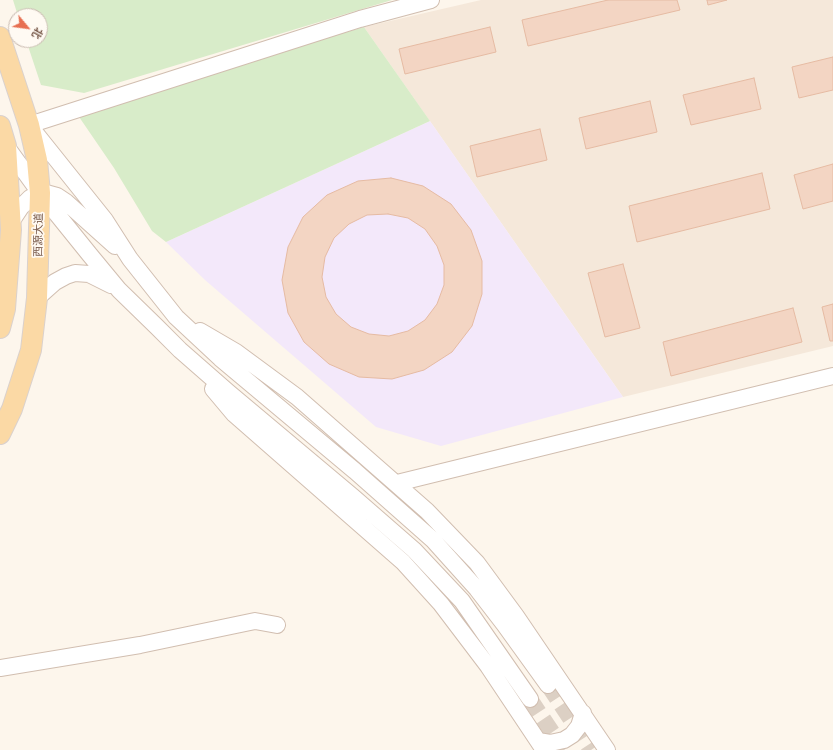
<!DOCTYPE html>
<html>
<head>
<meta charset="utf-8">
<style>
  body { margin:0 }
  #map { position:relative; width:833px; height:750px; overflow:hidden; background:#fdf6ec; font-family:Helvetica,"Noto Sans SC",sans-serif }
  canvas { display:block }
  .north { position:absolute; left:8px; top:8px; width:40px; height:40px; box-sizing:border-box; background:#fffaf3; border:1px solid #cabbb1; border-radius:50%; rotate:119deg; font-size:11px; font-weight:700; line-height:16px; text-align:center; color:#7a5c4d }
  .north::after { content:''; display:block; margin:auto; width:14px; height:18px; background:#e76f51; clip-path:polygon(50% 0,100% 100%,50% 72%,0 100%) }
</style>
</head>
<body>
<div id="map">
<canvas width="833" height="750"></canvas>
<div class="north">北</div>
</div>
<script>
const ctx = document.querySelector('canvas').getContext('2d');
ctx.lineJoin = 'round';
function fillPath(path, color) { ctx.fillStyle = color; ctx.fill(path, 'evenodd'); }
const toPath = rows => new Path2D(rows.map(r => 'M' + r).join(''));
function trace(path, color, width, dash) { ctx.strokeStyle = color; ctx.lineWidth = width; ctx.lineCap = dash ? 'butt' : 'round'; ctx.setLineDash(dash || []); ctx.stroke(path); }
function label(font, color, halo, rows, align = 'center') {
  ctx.font = font + ' Helvetica,"Noto Sans SC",sans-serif'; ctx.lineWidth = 3.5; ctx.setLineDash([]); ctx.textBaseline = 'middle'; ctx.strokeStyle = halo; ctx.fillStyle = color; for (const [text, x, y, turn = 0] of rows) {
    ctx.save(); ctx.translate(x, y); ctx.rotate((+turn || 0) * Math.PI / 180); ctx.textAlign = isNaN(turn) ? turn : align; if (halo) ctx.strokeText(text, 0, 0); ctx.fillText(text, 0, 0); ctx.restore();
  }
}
fillPath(toPath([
  [481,0,833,0,833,346,623,397,364,27]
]), '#f5e8da');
fillPath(toPath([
  [430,121,623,397,441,446,376,427,205,280,166,242]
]), '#f3e8fa');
fillPath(toPath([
  [13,0,392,0,84,93,41,85,26,40,40,40,40,16,18,16],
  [364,27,430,121,166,242,152,231,114,168,75,111]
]), '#d8ecc9');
const building = toPath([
  [608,0,677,0,680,10,528,46,522,20,608,0],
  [707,0,727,0,708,5,707,0],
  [490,27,496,52,405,74,399,49,490,27],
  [833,57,833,90,799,98,792,67,833,57],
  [754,78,761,109,691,125,683,95,754,78],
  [650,101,657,132,586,149,579,118,650,101],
  [540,129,547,160,477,177,470,146,540,129],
  [833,164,833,201,803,209,794,175,833,164],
  [762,173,770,209,637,242,629,206,762,173],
  [391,178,423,186,451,204,471,230,482,261,482,294,472,326,452,352,424,370,392,379,359,377,329,364,304,342,288,313,282,280,288,247,303,217,327,195,358,181,391,178],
  [388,214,408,218,425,229,437,246,444,265,444,285,437,304,425,320,408,331,389,336,369,334,351,327,336,314,326,297,322,277,325,257,334,238,349,224,367,215,388,214],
  [623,264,640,328,605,337,588,273,623,264],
  [833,304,833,341,830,341,822,307,833,304],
  [793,308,802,342,671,376,663,342,793,308]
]);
fillPath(building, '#f3d5c3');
trace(building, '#e6bba3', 1);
trace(toPath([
  [548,685,591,750],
  [530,699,564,750]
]), '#dcd0c4', 16, [16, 8]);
const minor = toPath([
  [431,0,360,19,29,125,105,220,130,259,176,317,220,358,355,471,433,540,477,589,504,624,548,685],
  [6,146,40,193,90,255,119,290,157,327,180,350,228,392,353,497,414,550,462,601,530,699],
  [11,222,21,207,30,198,40,193,46,193,57,196,66,202,115,246],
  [37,298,55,282,66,276,75,273,89,274,111,285],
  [200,331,236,352,297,397,427,511,477,563,516,616,607,750],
  [213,389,234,414,403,562,441,604,488,666,544,750],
  [397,483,833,376],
  [0,668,140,645,255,621,277,625],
  [538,741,550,743,564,740,572,735,579,726,583,713]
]);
const major = toPath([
  [0,37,29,125,37,160,40,193,37,298,31,350,12,409,0,434],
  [0,126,6,146,11,230,5,309,0,328]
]);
trace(minor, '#d1beb0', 18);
trace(major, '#dad1cd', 22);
trace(minor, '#fff', 16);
trace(major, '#fbd9a5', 20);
label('11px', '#7a5c4d', '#fffaf3', [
  ["西源大道",39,235,-89]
]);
</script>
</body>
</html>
